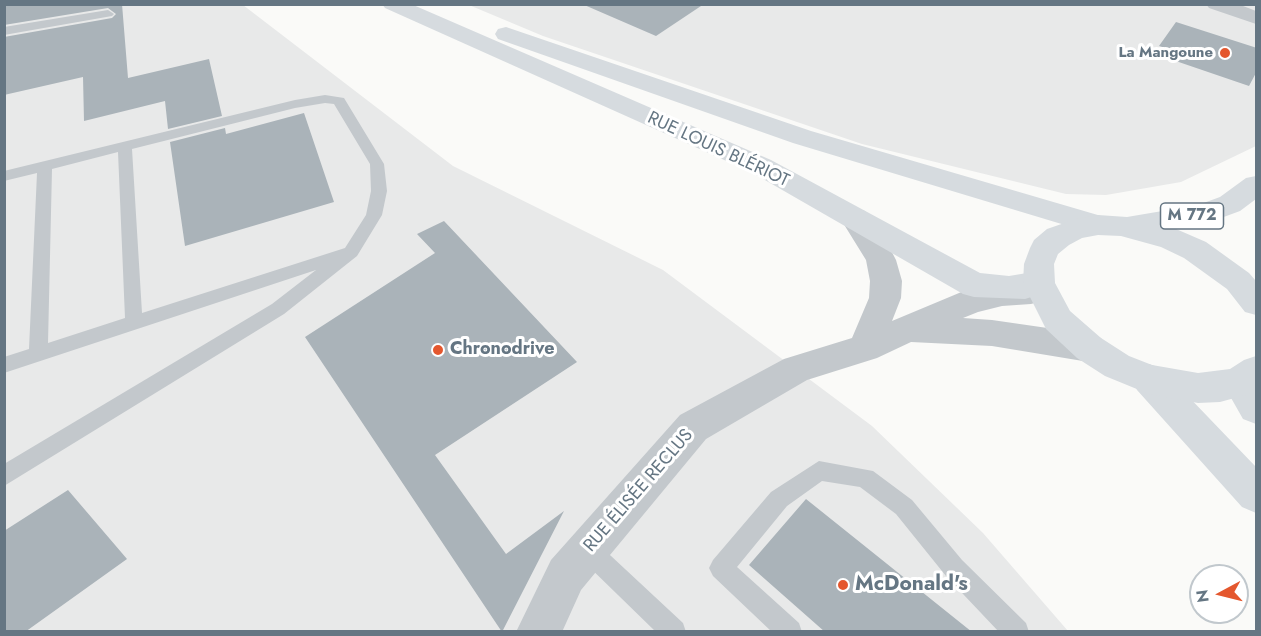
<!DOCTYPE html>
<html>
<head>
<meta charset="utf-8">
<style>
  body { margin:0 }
  #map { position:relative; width:1261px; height:636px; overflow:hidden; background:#fafaf8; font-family:Jost,sans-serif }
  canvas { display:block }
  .frame { position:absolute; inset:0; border:6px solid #657683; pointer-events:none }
  .north { position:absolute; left:1189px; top:564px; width:60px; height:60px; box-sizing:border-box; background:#fff; border:2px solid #c1c8cd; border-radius:50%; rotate:263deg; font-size:16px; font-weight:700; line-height:24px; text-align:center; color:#657683 }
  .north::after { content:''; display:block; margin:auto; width:21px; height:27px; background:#e4572e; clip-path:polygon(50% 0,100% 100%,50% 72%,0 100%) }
</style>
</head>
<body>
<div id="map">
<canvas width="1261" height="636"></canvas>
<div class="frame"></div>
<div class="north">N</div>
</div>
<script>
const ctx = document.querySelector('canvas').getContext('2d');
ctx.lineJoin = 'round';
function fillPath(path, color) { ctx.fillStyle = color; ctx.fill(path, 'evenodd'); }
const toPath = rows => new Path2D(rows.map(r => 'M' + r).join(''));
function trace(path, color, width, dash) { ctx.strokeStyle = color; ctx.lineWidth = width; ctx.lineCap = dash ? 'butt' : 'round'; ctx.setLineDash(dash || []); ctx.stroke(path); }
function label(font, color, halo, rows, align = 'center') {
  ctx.font = font + ' Jost,sans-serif'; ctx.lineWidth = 6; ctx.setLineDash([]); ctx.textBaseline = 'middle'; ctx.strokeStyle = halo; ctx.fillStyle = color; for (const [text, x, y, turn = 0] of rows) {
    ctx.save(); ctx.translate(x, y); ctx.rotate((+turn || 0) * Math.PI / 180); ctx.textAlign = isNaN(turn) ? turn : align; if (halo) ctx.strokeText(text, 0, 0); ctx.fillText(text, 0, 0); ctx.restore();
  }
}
fillPath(toPath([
  [4,5,243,5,453,166,663,270,872,426,983,533,1068,631,5,631],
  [469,5,1256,5,1256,146,1181,182,1106,195,1066,194,862,144,543,36]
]), '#e8e9e9');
fillPath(toPath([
  [4,4,122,4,128,78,209,59,222,116,168,129,165,101,84,121,83,77,4,95,4,37,112,18,116,14,108,8,4,25],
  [582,4,704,4,656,36],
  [1176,22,1257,48,1257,71,1249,86,1167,58,1172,50,1159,46],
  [304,113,334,202,185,246,170,142,225,128,226,134],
  [444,221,577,362,435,455,506,554,564,511,502,632,305,337,435,253,417,234],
  [68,490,127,559,25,632,4,632,4,531],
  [806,499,972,632,825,632,749,565]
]), '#aab3b9');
fillPath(toPath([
  [108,10,114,14,112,16,4,35,4,27,108,10],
  [325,95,344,98,384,164,387,191,382,215,357,256,284,314,4,486,4,464,272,304,316,270,4,373,4,357,29,349,37,173,4,181,4,171,295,100,325,95],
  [325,103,334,104,370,164,371,191,366,215,345,248,142,313,132,149,295,108,325,103],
  [118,152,125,318,48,343,52,169,118,152],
  [819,461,873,471,912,500,962,560,1026,623,1029,632,999,632,946,576,896,514,860,487,822,481,787,506,737,567,799,623,802,632,772,632,713,576,709,568,713,560,771,492,819,461],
  [588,539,596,542,683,623,686,632,656,632,580,558,577,550,580,542,588,539]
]), '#c3c8cc');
fillPath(toPath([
  [1206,4,1238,4,1256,11,1256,24,1209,8,1206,4]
]), '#c3c8cc');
fillPath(toPath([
  [855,208,865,211,881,231,896,260,902,281,901,298,892,321,971,288,1002,282,1031,280,1042,283,1047,292,1042,301,1031,304,1002,306,978,312,963,318,992,320,1089,334,1101,338,1106,348,1101,358,1089,362,992,346,911,342,877,358,807,380,706,439,581,590,562,632,516,632,551,560,680,415,784,359,852,338,869,298,870,281,866,260,840,218,845,211,855,208]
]), '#c3c8cc');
fillPath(toPath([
  [382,4,411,4,771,160,980,273,1009,276,1039,271,1050,275,1055,283,1050,291,1025,299,974,297,963,294,751,172,385,8,382,4],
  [506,27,811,131,1108,218,1113,225,1108,232,1098,235,793,143,498,39,495,34,498,29,506,27],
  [1149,364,1161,368,1256,467,1256,513,1242,507,1137,390,1131,379,1137,368,1149,364],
  [1240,367,1253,371,1256,378,1256,424,1243,419,1222,382,1227,371,1240,367]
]), '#d6dbdf');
fillPath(toPath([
  [1256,176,1256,199,1240,211,1202,225,1176,229,1206,242,1249,273,1256,281,1256,315,1245,312,1227,289,1184,258,1161,247,1121,236,1098,235,1082,238,1069,245,1058,254,1054,264,1055,283,1070,311,1101,338,1129,356,1152,365,1198,373,1230,369,1244,360,1256,356,1256,390,1253,393,1220,402,1198,403,1149,394,1105,376,1077,358,1046,329,1023,283,1024,264,1030,248,1034,240,1047,229,1076,219,1098,215,1127,217,1198,205,1220,197,1246,178,1256,176]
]), '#d6dbdf');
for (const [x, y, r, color] of [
  [1225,53,6,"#e4572e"],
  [438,350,6,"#e4572e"],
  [843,585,6,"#e4572e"]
]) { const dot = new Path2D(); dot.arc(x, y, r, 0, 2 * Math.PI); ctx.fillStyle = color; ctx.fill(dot); trace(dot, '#fff', 2); }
label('bold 15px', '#657683', '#fff', [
  ["La Mangoune",1213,53]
], 'right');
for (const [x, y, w] of [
  [1192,216,63]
]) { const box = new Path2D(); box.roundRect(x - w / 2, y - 13, w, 26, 4.5); ctx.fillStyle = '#fff'; ctx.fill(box); trace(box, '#657683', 1.5); }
label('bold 16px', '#657683', null, [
  ["M 772",1192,216]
]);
label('18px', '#657683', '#fff', [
  ["RUE LOUIS BLÉRIOT",718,150,25],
  ["RUE ÉLISÉE RECLUS",639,491,-49]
]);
label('bold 18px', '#657683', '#fff', [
  ["Chronodrive",450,350]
], 'left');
label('bold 21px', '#657683', '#fff', [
  ["McDonald's",855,585]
], 'left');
</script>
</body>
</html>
